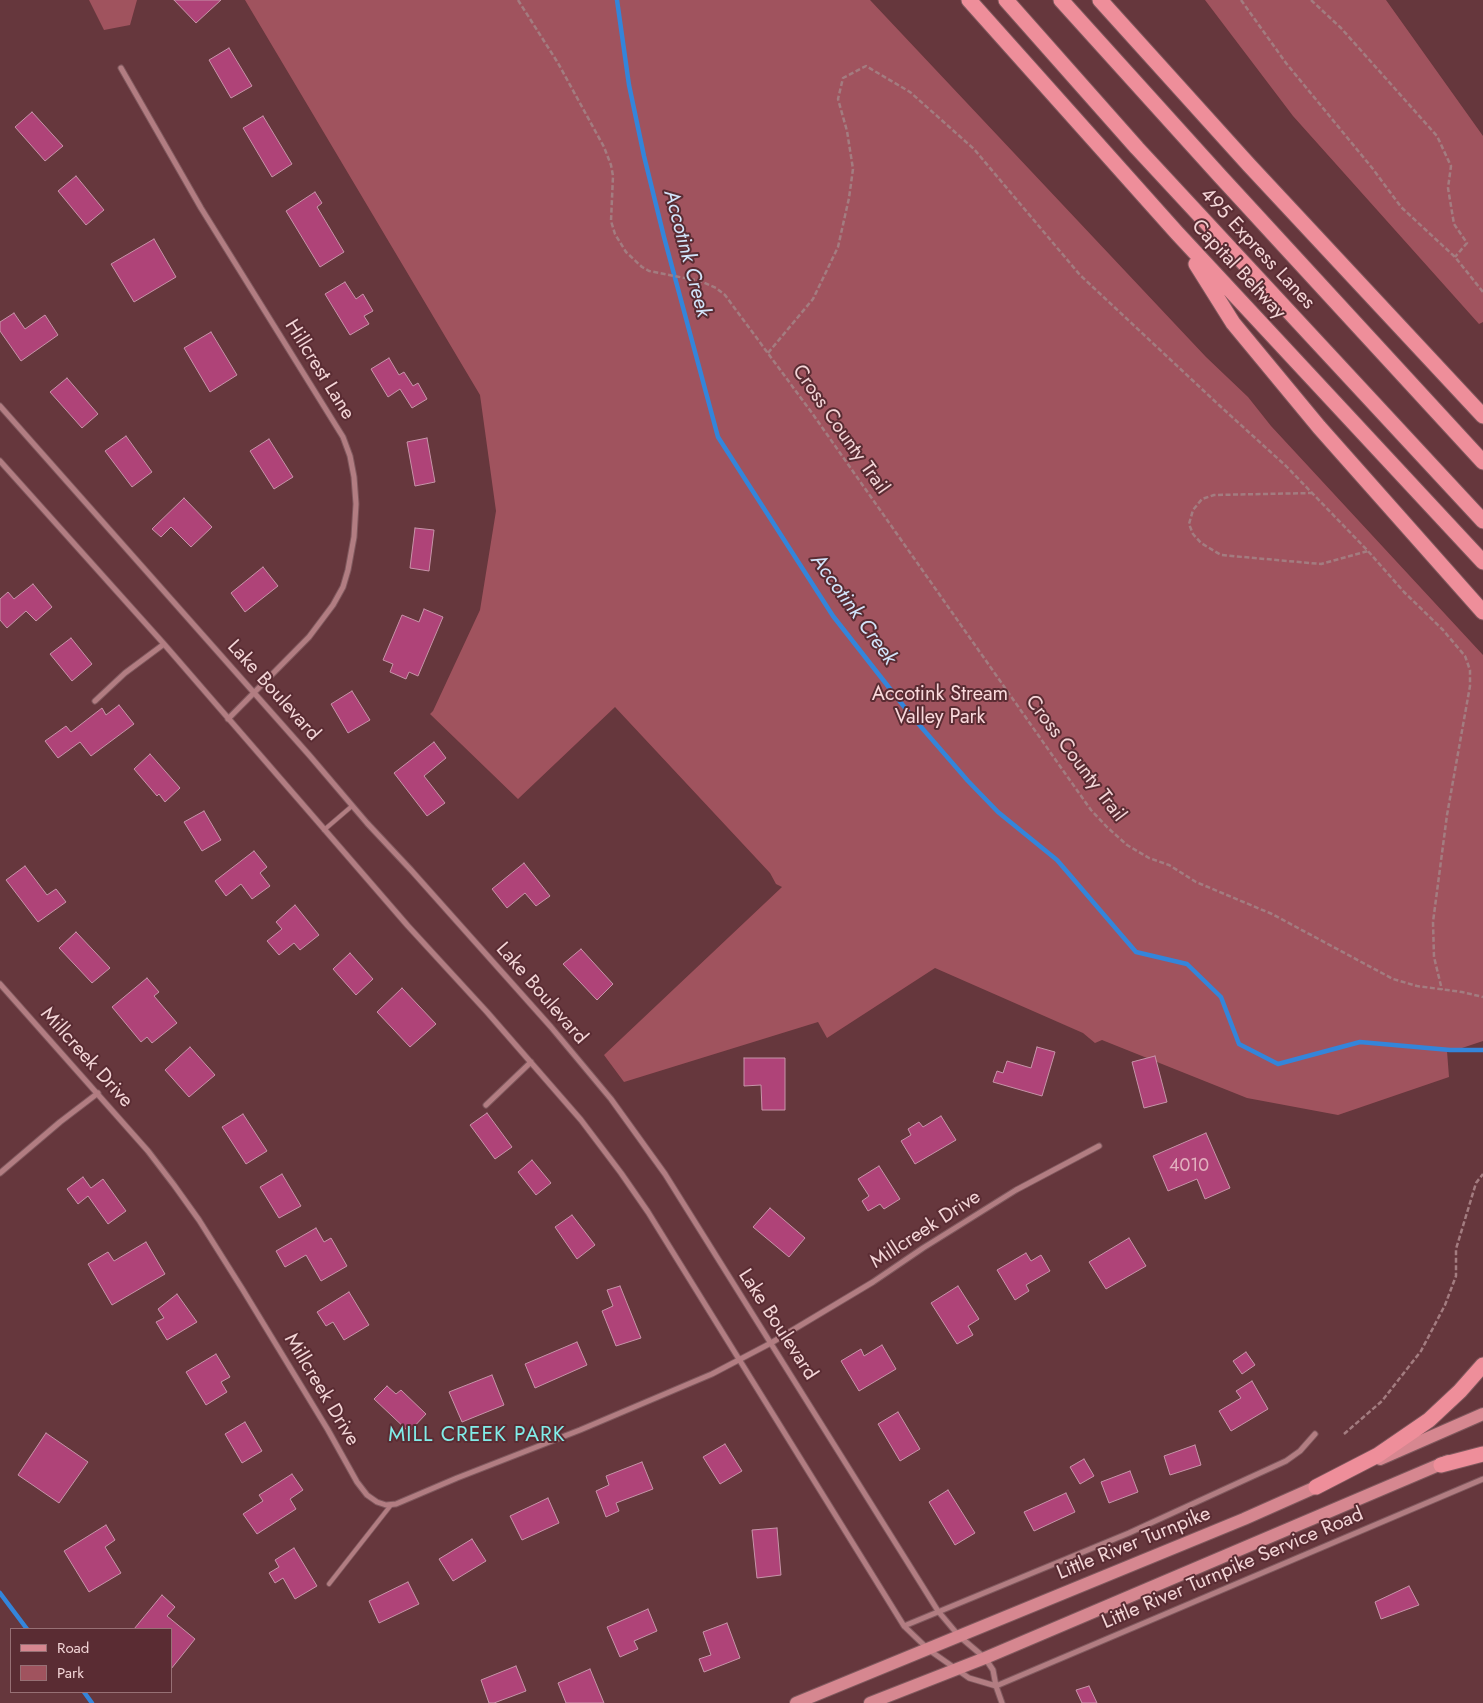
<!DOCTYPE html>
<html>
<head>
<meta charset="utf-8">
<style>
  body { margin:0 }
  #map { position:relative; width:1483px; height:1703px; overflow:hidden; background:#66373d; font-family:Jost,sans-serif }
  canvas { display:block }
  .legend { position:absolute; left:10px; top:1628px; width:162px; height:65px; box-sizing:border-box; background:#5a2c33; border:1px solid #977075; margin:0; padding:6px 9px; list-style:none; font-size:15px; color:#f3d5d7 }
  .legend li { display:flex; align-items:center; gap:10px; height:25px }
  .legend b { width:25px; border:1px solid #977075 }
</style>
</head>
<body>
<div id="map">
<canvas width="1483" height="1703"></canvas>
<ul class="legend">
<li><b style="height:6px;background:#d68790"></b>Road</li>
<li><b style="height:14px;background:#a0535e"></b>Park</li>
</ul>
</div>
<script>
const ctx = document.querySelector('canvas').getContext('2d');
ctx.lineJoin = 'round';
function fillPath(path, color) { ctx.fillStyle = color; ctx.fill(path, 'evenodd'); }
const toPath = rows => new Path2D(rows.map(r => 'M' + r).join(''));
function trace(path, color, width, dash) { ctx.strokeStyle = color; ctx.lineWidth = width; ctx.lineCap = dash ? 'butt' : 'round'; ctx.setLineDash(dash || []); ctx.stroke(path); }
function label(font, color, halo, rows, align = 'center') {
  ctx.font = font + ' Jost,sans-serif'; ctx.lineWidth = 4; ctx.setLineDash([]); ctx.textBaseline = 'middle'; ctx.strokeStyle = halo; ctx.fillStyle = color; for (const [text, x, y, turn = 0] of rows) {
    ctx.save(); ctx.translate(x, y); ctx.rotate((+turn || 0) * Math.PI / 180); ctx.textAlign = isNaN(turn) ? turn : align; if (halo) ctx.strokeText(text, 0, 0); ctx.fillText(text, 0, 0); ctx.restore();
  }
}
fillPath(toPath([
  [89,0,137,0,130,25,104,30],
  [245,0,870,0,1206,357,1248,397,1271,426,1483,655,1483,1041,1453,1051,1447,1051,1449,1077,1338,1115,1247,1098,1102,1040,1095,1043,1083,1033,935,968,827,1038,818,1022,624,1082,604,1055,782,887,776,884,770,873,615,707,518,799,430,714,433,711,480,610,496,511,480,395],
  [1205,0,1386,0,1483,136,1483,322,1479,324,1293,116]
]), '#a0535e');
trace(toPath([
  [617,0,629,85,644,156,664,237,718,437,833,616,909,713,968,781,998,812,1057,860,1136,952,1187,964,1221,997,1239,1044,1278,1064,1360,1042,1450,1050,1483,1050],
  [0,1593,27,1629],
  [84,1692,92,1703]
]), '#3485da', 4.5);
const building = toPath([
  [174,0,221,0,196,23,174,0],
  [229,48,252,86,231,98,209,60,229,48],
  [32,112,63,146,45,161,15,127,32,112],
  [263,116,292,164,272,177,243,128,263,116],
  [76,176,104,210,86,225,58,191,76,176],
  [315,192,322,203,317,207,344,252,320,267,286,211,315,192],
  [154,239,176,277,134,302,111,264,154,239],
  [345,282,356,299,363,294,373,311,364,316,369,324,350,335,325,294,345,282],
  [14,313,25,329,45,315,58,335,21,361,0,331,0,322,14,313],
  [211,332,237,375,210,392,184,348,211,332],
  [389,358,399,375,404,372,413,386,418,383,427,399,412,408,400,389,388,397,371,369,389,358],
  [67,378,98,414,82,428,50,392,67,378],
  [126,436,152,472,132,487,105,451,126,436],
  [427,438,435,482,415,486,407,442,427,438],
  [269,439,293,477,274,489,250,451,269,439],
  [184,498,212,527,191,547,171,527,161,537,152,529,184,498],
  [415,528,434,530,429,571,410,568,415,528],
  [263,567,278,586,245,612,231,593,263,567],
  [33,584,52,607,36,621,26,611,7,628,0,620,0,599,8,592,14,599,33,584],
  [424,609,443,617,418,676,409,672,406,679,390,672,393,664,383,660,402,615,419,622,424,609],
  [71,638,92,664,72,681,50,654,71,638],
  [352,691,370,720,348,733,331,704,352,691],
  [119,705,134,724,91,756,80,742,58,758,45,741,66,726,71,732,102,708,106,715,119,705],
  [434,742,446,758,424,776,445,803,427,816,394,773,434,742],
  [150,754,180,788,165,802,159,794,157,796,134,769,150,754],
  [204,811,221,840,202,851,184,822,204,811],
  [254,851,267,867,260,873,270,886,252,899,241,884,226,896,215,881,254,851],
  [524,863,550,896,536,906,525,893,507,908,492,889,524,863],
  [25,866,47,895,56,889,66,902,38,922,6,880,25,866],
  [295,905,319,935,300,950,294,943,279,955,267,941,282,929,276,922,295,905],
  [76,932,110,968,92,983,59,948,76,932],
  [581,949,613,984,597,1000,563,964,581,949],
  [350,953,373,979,356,995,333,969,350,953],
  [147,978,159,992,154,996,177,1023,152,1043,147,1037,141,1042,112,1007,147,978],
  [402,988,436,1024,410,1047,377,1012,402,988],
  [190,1047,215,1075,189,1097,165,1070,190,1047],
  [1037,1047,1055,1052,1042,1096,993,1082,997,1071,1003,1073,1007,1061,1031,1068,1037,1047],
  [1155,1056,1167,1102,1144,1108,1132,1062,1155,1056],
  [744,1058,785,1058,785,1110,762,1110,761,1085,744,1086,744,1058],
  [487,1113,512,1147,495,1159,470,1125,487,1113],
  [243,1114,267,1151,246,1164,222,1127,243,1114],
  [941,1116,956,1140,915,1164,901,1141,911,1135,908,1129,919,1122,923,1127,941,1116],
  [1206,1133,1230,1188,1205,1199,1197,1179,1168,1191,1153,1156,1206,1133],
  [532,1160,551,1183,536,1195,518,1172,532,1160],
  [879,1166,900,1199,884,1209,880,1204,868,1211,862,1201,869,1196,858,1179,879,1166],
  [282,1174,301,1206,279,1218,260,1187,282,1174],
  [83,1177,91,1188,103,1179,126,1211,108,1224,88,1196,78,1204,67,1189,83,1177],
  [770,1208,805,1238,789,1257,753,1227,770,1208],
  [572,1215,595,1245,577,1259,555,1227,572,1215],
  [316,1228,324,1242,331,1238,347,1266,321,1281,306,1255,285,1267,276,1251,316,1228],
  [1129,1238,1146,1266,1106,1289,1089,1262,1129,1238],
  [146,1242,165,1274,112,1305,88,1264,108,1252,114,1261,146,1242],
  [1026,1253,1031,1261,1041,1255,1050,1271,1026,1285,1029,1291,1015,1300,997,1270,1026,1253],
  [620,1286,641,1338,616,1346,602,1311,613,1306,607,1290,620,1286],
  [958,1286,979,1319,968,1326,973,1335,957,1344,931,1303,958,1286],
  [349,1292,369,1325,344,1340,333,1322,326,1326,317,1312,349,1292],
  [177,1294,197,1322,167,1340,156,1322,164,1318,158,1309,177,1294],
  [577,1342,587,1365,535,1388,525,1364,577,1342],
  [882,1345,896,1369,859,1391,841,1361,861,1349,864,1356,882,1345],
  [1246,1352,1255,1365,1242,1374,1233,1361,1246,1352],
  [216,1354,230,1377,221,1382,227,1392,206,1405,186,1372,216,1354],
  [492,1375,504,1405,462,1422,449,1392,492,1375],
  [1252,1381,1268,1409,1231,1431,1219,1411,1241,1398,1236,1391,1252,1381],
  [387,1386,396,1394,401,1390,426,1414,409,1432,374,1399,387,1386],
  [898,1412,920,1449,900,1461,878,1424,898,1412],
  [245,1422,262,1451,242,1463,225,1434,245,1422],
  [46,1433,88,1462,59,1503,18,1475,46,1433],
  [725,1444,742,1471,720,1484,703,1457,725,1444],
  [1195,1445,1201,1465,1170,1475,1164,1456,1195,1445],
  [1084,1459,1094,1476,1080,1484,1070,1467,1084,1459],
  [642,1462,653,1489,616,1503,619,1511,606,1517,596,1491,609,1485,606,1476,642,1462],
  [1130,1471,1138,1492,1109,1503,1101,1482,1130,1471],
  [292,1474,303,1490,290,1499,296,1509,257,1534,243,1514,263,1501,259,1495,292,1474],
  [948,1490,975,1533,955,1545,929,1502,948,1490],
  [1066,1493,1075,1512,1034,1531,1024,1512,1066,1493],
  [548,1498,559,1523,522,1540,510,1516,548,1498],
  [106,1525,115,1540,105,1547,121,1573,89,1592,64,1551,106,1525],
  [777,1528,781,1575,757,1578,752,1530,777,1528],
  [472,1539,486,1561,453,1581,439,1559,472,1539],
  [294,1548,317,1586,295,1599,283,1578,275,1583,269,1573,279,1567,275,1560,294,1548],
  [408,1582,419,1604,379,1623,369,1601,408,1582],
  [1409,1586,1419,1605,1381,1619,1375,1602,1409,1586],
  [162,1595,175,1607,167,1616,195,1639,171,1669,171,1629,134,1629,162,1595],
  [648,1609,657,1631,634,1641,638,1649,620,1657,607,1627,648,1609],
  [727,1623,740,1658,704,1672,699,1659,711,1655,703,1632,727,1623],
  [516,1666,526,1691,494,1703,489,1703,481,1680,516,1666],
  [590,1669,604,1703,566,1703,558,1683,590,1669],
  [1089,1686,1097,1703,1082,1703,1076,1690,1089,1686]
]);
fillPath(building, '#af4378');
trace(building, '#c794a9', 1);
const lane = toPath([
  [324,830,352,806],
  [329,1584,391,1505]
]);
const street = toPath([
  [121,68,201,208,343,437,350,456,354,477,356,504,354,537,348,570,343,587,333,605,309,637,228,719],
  [0,406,310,756,367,823,411,870,551,1027,611,1099,665,1174,938,1611,959,1636,985,1658,993,1670,996,1686,1002,1703],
  [0,461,164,644,408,926,487,1012,581,1120,621,1173,648,1212,904,1626,929,1650,969,1678,996,1686],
  [95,701,125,673,164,644],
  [0,984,148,1151,174,1185,199,1220,243,1290,328,1430,357,1482,367,1495,377,1502,386,1505,396,1504,457,1478,580,1430,712,1374,771,1343,873,1282,923,1248,1016,1190,1099,1146],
  [486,1105,531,1062],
  [0,1173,60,1122,98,1093],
  [904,1626,1129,1533,1286,1461,1300,1451,1315,1434],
  [996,1686,1483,1479]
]);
const primary = toPath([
  [1380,1459,1483,1414],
  [796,1703,1244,1519,1325,1483],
  [870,1703,985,1658,1448,1461]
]);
const highway = toPath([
  [969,0,1177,233,1483,562],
  [1006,0,1137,148,1483,521],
  [1061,0,1220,176,1483,462],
  [1100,0,1249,165,1483,416],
  [1196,264,1233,323,1319,427,1483,612],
  [1441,1465,1483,1454],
  [1316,1487,1378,1455,1429,1420,1460,1391,1483,1365]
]);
trace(lane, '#7f585d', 5.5);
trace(street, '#7f585d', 7);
trace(primary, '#7f585d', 14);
trace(highway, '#7f585d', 17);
trace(toPath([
  [518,0,558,63,604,147,611,165,613,176,611,221,615,234,626,252,642,267,649,271,700,281,716,288,725,295,812,413,1062,769,1091,810,1107,827,1127,845,1149,858,1169,865,1196,882,1272,914,1393,979,1417,986,1462,992,1483,997],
  [1241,0,1286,63,1373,169,1401,207,1455,257,1483,292],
  [1311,0,1341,28,1437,136,1451,166,1448,188,1454,224,1467,243,1455,257],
  [768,353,813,299,838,247,849,198,853,169,847,131,838,99,843,78,866,66,910,92,974,149,1080,275,1220,406,1286,466,1368,551,1404,592,1443,630,1465,656,1470,670,1470,686,1447,815,1433,922,1434,957,1442,990],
  [1313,493,1214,495,1202,499,1193,510,1189,524,1193,534,1201,543,1221,555,1321,564,1368,551],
  [1344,1434,1382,1401,1421,1351,1445,1305,1456,1276,1456,1249,1476,1183,1483,1174]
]), '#a37c80', 2.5, [5, 2.5]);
trace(lane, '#b27d82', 4);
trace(street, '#b27d82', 5);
trace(primary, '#d68790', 12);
trace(highway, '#ee8e9a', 15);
label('18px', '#e2b0bf', null, [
  ["4010",1189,1167]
]);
label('20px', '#f3d5d7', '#5a2c33', [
  ["495 Express Lanes",1257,249,47],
  ["Capital Beltway",1238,270,47],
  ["Hillcrest Lane",319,370,58],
  ["Cross County Trail",840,430,55],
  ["Lake Boulevard",273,691,48],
  ["Cross County Trail",1075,759,53],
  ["Lake Boulevard",541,994,49],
  ["Millcreek Drive",86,1058,48],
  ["Millcreek Drive",926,1230,-33],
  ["Lake Boulevard",777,1325,57],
  ["Millcreek Drive",321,1390,59],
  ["Little River Turnpike",1134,1544,-22],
  ["Little River Turnpike Service Road",1233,1569,-23]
]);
label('20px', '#fad9dc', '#5a2c33', [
  ["Accotink Stream",940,695],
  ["Valley Park",940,718]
]);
label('italic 21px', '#d2e5fb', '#5a2c33', [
  ["Accotink Creek",686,254,75],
  ["Accotink Creek",853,610,54]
]);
ctx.letterSpacing = '1px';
label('21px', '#81ede9', '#5a2c33', [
  ["MILL CREEK PARK",477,1436]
]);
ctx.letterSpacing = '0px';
</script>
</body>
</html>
